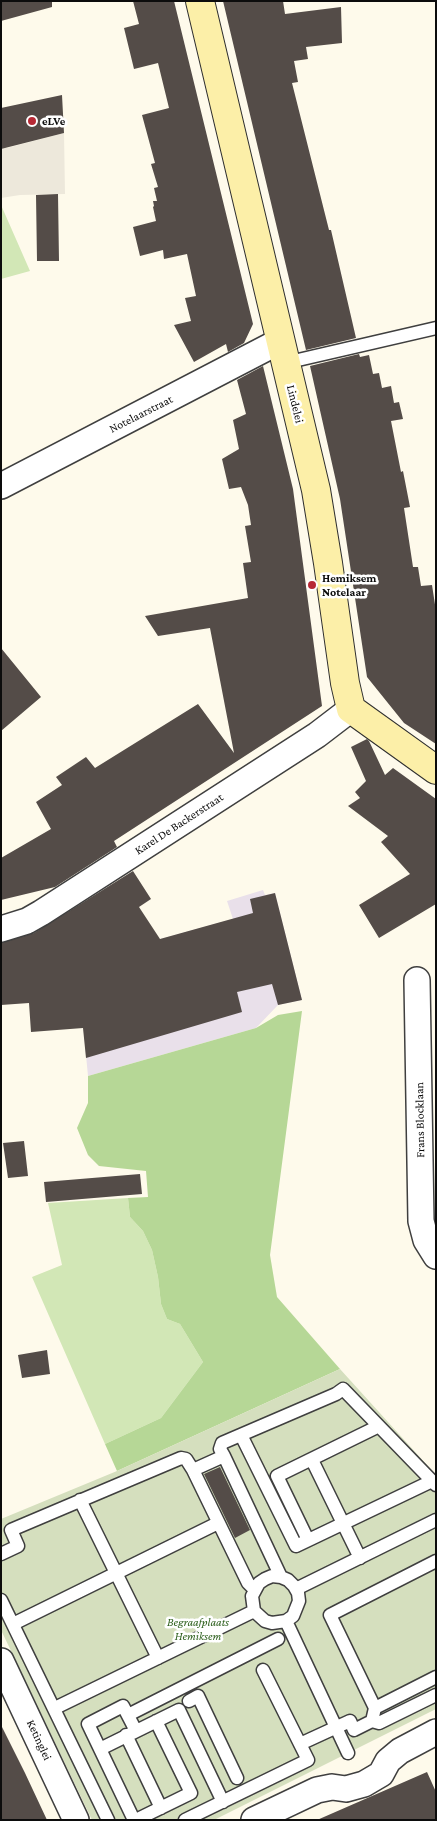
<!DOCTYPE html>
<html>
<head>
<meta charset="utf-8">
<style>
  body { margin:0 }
  #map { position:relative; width:437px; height:1821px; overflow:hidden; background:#fefaeb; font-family:"Crimson Pro",serif }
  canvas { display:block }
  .frame { position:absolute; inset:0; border:2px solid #0c0c0c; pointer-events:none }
</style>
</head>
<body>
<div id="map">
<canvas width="437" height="1821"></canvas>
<div class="frame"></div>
</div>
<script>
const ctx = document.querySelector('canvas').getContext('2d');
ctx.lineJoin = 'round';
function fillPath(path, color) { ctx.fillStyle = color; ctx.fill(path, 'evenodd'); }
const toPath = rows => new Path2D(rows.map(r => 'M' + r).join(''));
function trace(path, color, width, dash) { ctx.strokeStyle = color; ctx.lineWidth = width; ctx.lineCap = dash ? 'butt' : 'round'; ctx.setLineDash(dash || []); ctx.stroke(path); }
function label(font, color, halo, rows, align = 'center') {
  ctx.font = font + ' "Crimson Pro",serif'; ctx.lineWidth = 5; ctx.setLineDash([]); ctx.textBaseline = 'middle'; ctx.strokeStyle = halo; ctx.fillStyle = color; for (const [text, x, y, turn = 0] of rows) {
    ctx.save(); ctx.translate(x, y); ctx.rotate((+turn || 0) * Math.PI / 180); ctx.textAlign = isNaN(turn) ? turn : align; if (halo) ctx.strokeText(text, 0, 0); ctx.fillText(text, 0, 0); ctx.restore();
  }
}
fillPath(toPath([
  [263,890,265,895,275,893,302,1000,278,1005,256,1028,88,1076,77,962,233,919,227,901]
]), '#e9e0ea');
fillPath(toPath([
  [1,205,30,271,1,279],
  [128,1198,130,1217,143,1231,152,1250,158,1277,161,1304,167,1319,180,1324,203,1362,161,1418,105,1444,32,1277,62,1265,48,1203]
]), '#d2e7b6');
fillPath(toPath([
  [302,1011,270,1255,277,1297,340,1369,117,1471,105,1444,161,1418,203,1362,180,1324,167,1319,161,1304,158,1277,152,1250,143,1231,130,1217,128,1198,148,1197,146,1171,99,1166,88,1155,77,1128,88,1103,88,1076,256,1028,278,1015]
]), '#b6d796');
fillPath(toPath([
  [340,1369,436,1475,436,1709,214,1820,92,1820,1,1630,1,1519,117,1471]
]), '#d5dfbe');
fillPath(toPath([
  [64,133,65,194,20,195,1,198,1,141,2,145,7,148]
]), '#ede8db');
fillPath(toPath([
  [1,1,52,1,52,7,1,21],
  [133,1,174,1,253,324,244,343,228,352,226,344,194,362,174,325,191,321,185,298,196,296,187,254,164,259,163,250,140,256,133,227,156,221,153,207,154,206,153,201,157,201,154,188,158,187,151,164,155,163,142,115,169,108,158,63,134,69,124,28,139,24],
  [223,1,283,1,285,14,341,7,342,43,306,47,308,59,294,61,298,82,292,83,329,230,331,230,356,338,306,350],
  [62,95,64,133,1,149,1,108],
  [58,194,59,261,37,261,36,195],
  [359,354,360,357,369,355,373,374,379,373,382,388,391,386,394,403,399,402,403,419,391,421,401,472,403,471,410,507,404,508,413,567,418,567,421,586,432,585,436,611,436,744,404,723,367,677,340,499,310,366],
  [263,366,293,489,322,706,114,841,117,847,55,887,1,900,1,858,51,829,36,802,62,785,56,777,86,757,95,768,198,704,234,753,210,628,158,636,145,616,248,598,243,563,251,562,245,526,251,525,248,505,241,487,229,489,222,459,239,449,233,420,246,414,237,380],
  [1,648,41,697,1,731],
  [367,739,369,741,385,775,393,768,436,799,436,904,379,938,359,905,410,874,381,842,388,836,348,806,360,798,355,792,366,781,351,747],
  [133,871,151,899,139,907,160,939,253,913,250,899,275,893,302,1000,278,1005,272,984,237,992,242,1012,86,1058,83,1028,31,1032,29,1003,1,1005,1,943,34,933],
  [24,1141,28,1176,8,1178,3,1143],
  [140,1174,142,1194,46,1202,44,1182],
  [47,1350,50,1374,22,1378,18,1355],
  [220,1467,250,1530,235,1538,204,1474],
  [1,1725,25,1773,47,1820,1,1820],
  [427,1772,436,1792,436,1820,317,1820]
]), '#544c48');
const lane = toPath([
  [285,363,436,328],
  [241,1435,296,1546,432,1481],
  [224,1456,220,1449,222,1443,336,1394,343,1389,436,1485],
  [312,1460,360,1558],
  [80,1500,158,1658],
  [308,1540,277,1476,379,1426],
  [1,1554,18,1546,11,1530,181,1458,186,1459,193,1470],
  [254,1589,248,1583,193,1470,224,1456,281,1577,288,1580,294,1586,298,1593,299,1601,293,1616,286,1621,272,1623,265,1621,254,1611,252,1596,259,1583,265,1579,272,1576,281,1577],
  [296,1589,436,1520],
  [1,1600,108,1820],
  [286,1621,348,1753],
  [13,1624,218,1523],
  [189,1701,198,1696,237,1778],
  [55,1708,254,1611],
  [375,1708,330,1615,436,1561],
  [128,1715,278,1639],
  [372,1721,379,1723,436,1695],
  [126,1735,161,1808],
  [300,1744,350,1721,354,1730,372,1721,375,1708,436,1677],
  [100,1749,179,1710,223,1802],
  [134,1820,88,1724,123,1706,136,1731],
  [136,1820,191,1793,156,1721],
  [185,1820,308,1760,263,1670]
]);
const street = toPath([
  [1,486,280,341],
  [1,929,27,921,41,913,317,735,351,709],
  [417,980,421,1221,426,1240,436,1256],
  [1,1661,76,1820],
  [254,1820,317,1790,332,1787,346,1789,364,1784,381,1774,388,1761,400,1751,436,1732]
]);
const secondary = toPath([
  [200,1,316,490,328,563,345,683,351,709,436,770]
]);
trace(lane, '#3f3f3f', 15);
trace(street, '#3f3f3f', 28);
trace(secondary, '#2e2e2e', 30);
trace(lane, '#fff', 12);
trace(street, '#fff', 25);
trace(secondary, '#fcefa8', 28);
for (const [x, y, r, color] of [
  [32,121,5,"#b72935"],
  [312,585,5,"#b72935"]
]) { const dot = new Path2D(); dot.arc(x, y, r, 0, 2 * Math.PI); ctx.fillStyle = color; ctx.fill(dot); trace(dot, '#fff', 2); }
label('bold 12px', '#0c0c0c', '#fff', [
  ["eLVe",42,121],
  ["Hemiksem",322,578],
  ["Notelaar",322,592]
], 'left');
label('12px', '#0c0c0c', '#fff', [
  ["Lindelei",295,404,76],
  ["Notelaarstraat",141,414,-27],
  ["Karel De Backerstraat",179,824,-33],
  ["Frans Blocklaan",420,1120,-91],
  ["Ketinglei",39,1740,65]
]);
label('italic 12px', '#2f611f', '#fff', [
  ["Begraafplaats",198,1622],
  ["Hemiksem",198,1636]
]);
</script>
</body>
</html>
